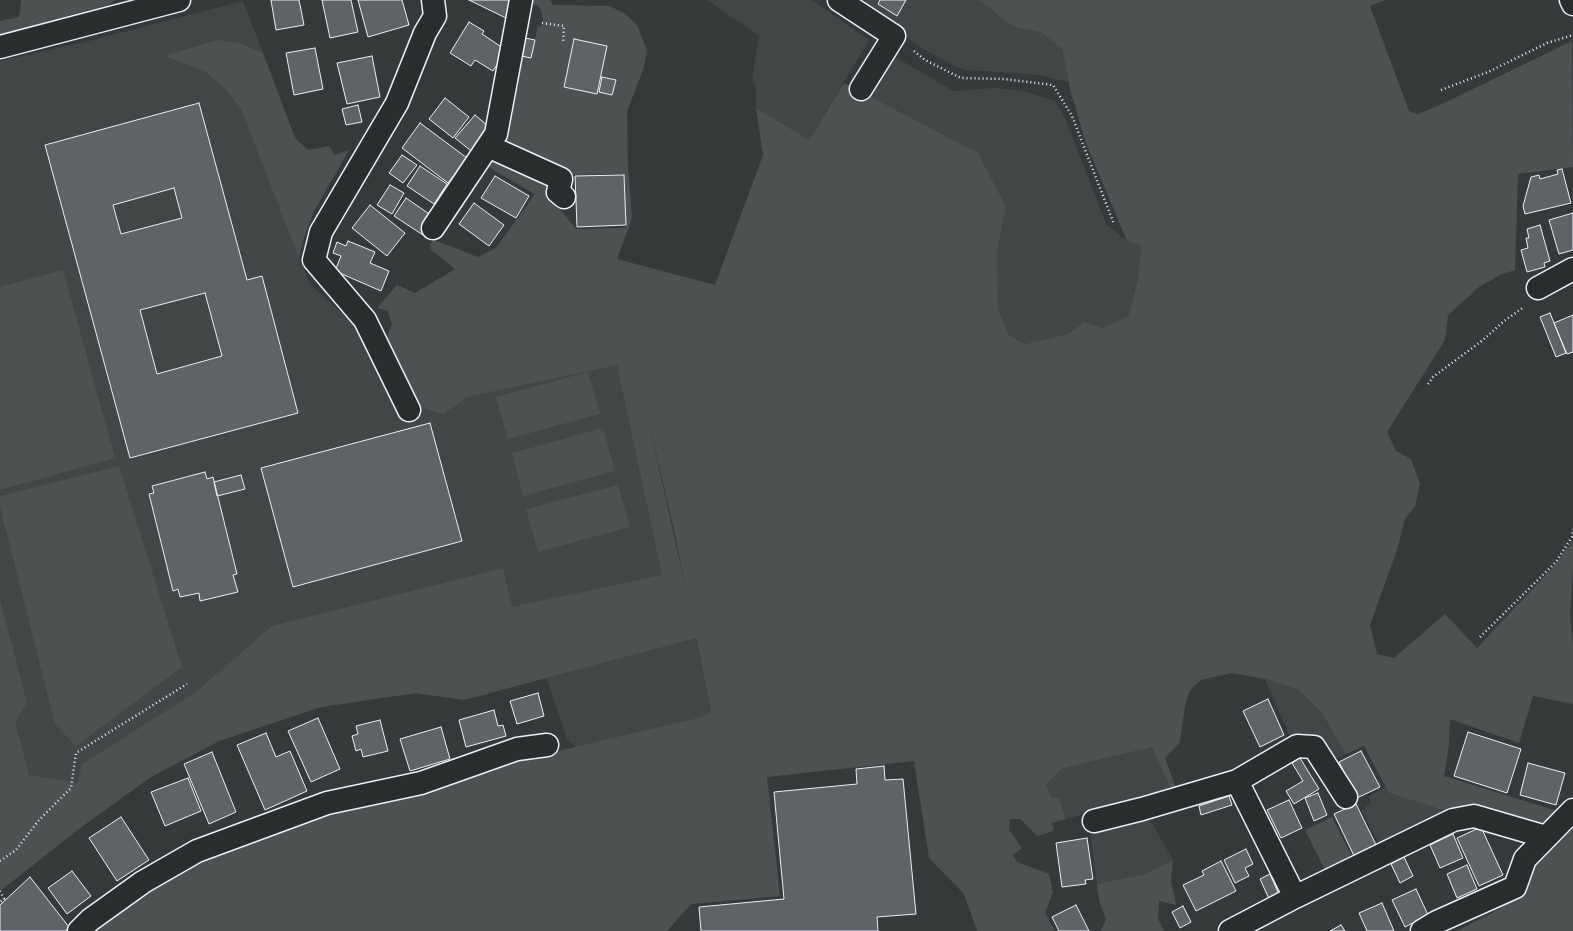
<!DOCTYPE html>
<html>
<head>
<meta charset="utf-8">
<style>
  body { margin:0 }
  canvas { display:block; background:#35393a }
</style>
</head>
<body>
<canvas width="1573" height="931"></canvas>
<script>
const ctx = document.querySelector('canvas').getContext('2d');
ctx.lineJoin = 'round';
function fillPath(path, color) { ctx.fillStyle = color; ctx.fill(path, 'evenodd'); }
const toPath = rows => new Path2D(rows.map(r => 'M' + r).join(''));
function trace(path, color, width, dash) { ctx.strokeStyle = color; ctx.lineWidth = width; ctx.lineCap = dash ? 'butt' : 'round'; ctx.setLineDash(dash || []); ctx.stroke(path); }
fillPath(toPath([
  [707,0,812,0,869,40,809,140,756,108,756,88,752,80,759,36],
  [866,0,979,0,1012,26,1042,33,1062,49,1069,82,1043,76,1019,73,965,70,954,66,920,47,861,7],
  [243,1,295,138,308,151,329,146,335,155,349,150,314,211,304,237,299,258,310,284,358,328,401,412,631,341,711,711,702,717,578,749,567,739,546,677,464,700,416,693,321,707,219,741,186,757,151,777,80,828,0,891,0,61,89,41],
  [892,55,953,91,994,88,1023,91,1055,101,1066,120,1106,224,1127,241,1141,245,1138,280,1128,316,1103,328,1084,322,1068,334,1025,344,1009,335,998,310,997,251,1006,207,869,97],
  [1265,679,1299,690,1321,712,1346,754,1335,759,1319,736,1300,734,1291,739],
  [1152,747,1172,792,1066,819,1059,798,1052,798,1046,784,1061,769],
  [1386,787,1389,793,1449,812,1416,824,1411,831,1381,847,1362,811,1371,802,1369,796],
  [1149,818,1173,860,1145,874,1097,884,1090,833]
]), '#424647');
fillPath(toPath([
  [21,0,114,0,111,4,0,34,0,21,19,17],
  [530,0,550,0,553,5,609,6,624,13,637,25,647,50,644,67,627,112,628,166,632,218,617,259,715,285,763,155,756,108,809,140,844,83,978,153,1006,207,997,251,998,310,1009,335,1025,344,1068,334,1084,322,1103,328,1128,316,1138,280,1141,245,1127,241,1086,143,1071,93,1062,49,1042,33,1012,26,979,0,1386,0,1370,6,1409,111,1418,114,1442,104,1572,41,1573,167,1518,174,1515,270,1500,275,1479,287,1448,315,1445,340,1387,432,1396,451,1411,459,1420,484,1415,506,1405,519,1397,550,1370,625,1377,654,1394,658,1445,614,1477,648,1556,564,1573,540,1573,569,1570,616,1573,644,1573,704,1533,696,1519,743,1450,719,1449,744,1444,776,1557,811,1543,831,1449,812,1389,793,1364,746,1346,754,1321,712,1299,690,1265,679,1232,673,1201,680,1190,690,1185,705,1180,742,1165,758,1177,791,1172,792,1152,747,1061,769,1046,784,1052,798,1059,798,1066,819,1052,823,1054,831,1037,836,1020,819,1010,819,1009,830,1022,848,1013,855,1017,862,1049,874,1053,892,1045,913,1055,931,977,931,964,894,929,858,914,761,767,777,780,896,691,904,667,931,90,931,192,858,291,823,494,766,702,717,711,711,696,638,464,700,416,693,321,707,219,741,151,777,80,828,0,891,0,599,27,703,15,722,29,775,78,783,82,764,196,692,272,626,503,568,512,607,662,575,617,365,467,397,444,414,417,407,384,344,392,325,388,311,377,308,397,285,415,293,455,269,431,250,430,244,434,240,478,257,496,248,535,194,481,163,509,99,519,86,516,77,520,56,531,58,538,26,542,26,543,20,541,10,538,5,532,5],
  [624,174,626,228,576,229,559,208,553,204,559,175],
  [646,409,674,530,688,600,688,599],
  [217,40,239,43,263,53,295,138,308,150,329,146,335,155,349,150,314,211,304,237,299,258,241,109,224,87,203,70,164,56],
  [63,270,115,458,0,490,0,287],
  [588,372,600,414,508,439,496,397],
  [603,428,615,471,523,496,512,453],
  [119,466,182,667,76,746,55,724,0,507,0,496],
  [618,485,630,527,538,552,526,509],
  [1332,817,1355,863,1328,876,1305,830],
  [1573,829,1573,931,1457,931,1492,913,1527,892,1537,857],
  [1173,860,1171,880,1176,905,1159,901,1158,919,1164,931,1101,931,1106,919,1099,901,1097,884,1145,874]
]), '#4d5152');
const building = toPath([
  [271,0,299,0,304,25,276,30,271,0],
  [322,0,351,0,358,32,330,38,322,0],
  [358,0,402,0,409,25,368,37,358,0],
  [469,0,513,0,510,20,469,0],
  [880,0,906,0,897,16,878,4,880,0],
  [469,22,484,31,482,34,506,50,493,71,475,60,471,66,450,53,469,22],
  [525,38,535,40,531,58,521,56,525,38],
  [574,39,607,46,597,94,564,87,574,39],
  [315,48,323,89,294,95,286,53,315,48],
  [372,56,380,97,347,104,337,63,372,56],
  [602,77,616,80,612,95,599,92,602,77],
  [445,98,469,117,453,138,429,119,445,98],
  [199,103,247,280,262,276,298,413,130,458,45,145,199,103],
  [174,188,182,218,121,234,113,205,174,188],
  [205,293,222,356,157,374,140,310,205,293],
  [358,105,362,122,346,125,342,109,358,105],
  [475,115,494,131,475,154,455,138,475,115],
  [420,123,467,158,448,183,402,148,420,123],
  [402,155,417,165,403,183,389,173,402,155],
  [420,166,447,184,434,204,407,186,420,166],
  [1562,169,1571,203,1525,214,1523,206,1531,177,1539,175,1540,179,1558,174,1557,170,1562,169],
  [624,175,626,225,577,227,575,176,624,175],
  [495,176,529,196,516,218,481,198,495,176],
  [390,185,404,193,392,214,377,205,390,185],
  [406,198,435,218,423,235,394,216,406,198],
  [474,203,504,225,489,246,459,224,474,203],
  [370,205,405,233,387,256,352,228,370,205],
  [1573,213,1573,250,1559,254,1549,220,1573,213],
  [1540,225,1550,261,1544,263,1545,267,1527,272,1521,250,1528,248,1526,238,1529,238,1527,229,1540,225],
  [348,241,375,252,370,263,389,271,381,291,335,271,341,256,333,253,337,242,346,246,348,241],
  [1550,313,1566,353,1556,357,1540,317,1550,313],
  [1573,315,1573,352,1567,354,1554,323,1573,315],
  [430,423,462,541,293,587,261,468,430,423],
  [205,472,207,479,213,477,237,574,233,575,238,592,200,601,199,593,180,597,178,589,173,591,149,494,154,493,152,486,205,472],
  [241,475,245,489,217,496,214,482,241,475],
  [538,693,544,716,517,724,510,701,538,693],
  [1268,699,1284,735,1260,747,1243,711,1268,699],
  [494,710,498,726,503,725,506,736,466,747,459,720,494,710],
  [318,718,340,769,311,782,288,731,318,718],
  [380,720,388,751,363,757,361,749,356,751,352,736,358,734,356,726,380,720],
  [441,727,450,759,410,771,400,739,441,727],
  [1468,732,1521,749,1507,793,1454,776,1468,732],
  [266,733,276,757,290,751,307,791,265,810,237,745,266,733],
  [1361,751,1380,787,1357,798,1339,762,1361,751],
  [212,752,236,812,209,824,184,764,212,752],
  [1300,758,1319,789,1294,804,1286,791,1303,781,1292,763,1300,758],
  [1528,763,1565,773,1556,805,1520,795,1528,763],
  [884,766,885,780,903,779,916,914,877,917,878,931,701,931,699,907,784,899,774,792,857,784,856,769,884,766],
  [188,778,201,811,165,826,151,792,188,778],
  [1318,793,1327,815,1314,821,1305,798,1318,793],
  [1229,796,1232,805,1201,815,1199,806,1229,796],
  [1289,800,1302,828,1281,838,1267,810,1289,800],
  [1356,804,1379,851,1357,862,1334,814,1356,804],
  [121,817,149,860,117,881,89,838,121,817],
  [1481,827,1503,875,1479,886,1457,838,1481,827],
  [1453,834,1463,858,1440,868,1430,845,1453,834],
  [1087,838,1093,879,1085,880,1086,884,1062,887,1056,843,1087,838],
  [1246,849,1253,864,1245,868,1249,876,1235,883,1224,860,1246,849],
  [1404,857,1413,876,1400,883,1391,864,1404,857],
  [1221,861,1236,891,1196,911,1183,885,1204,875,1202,871,1221,861],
  [1467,865,1477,889,1457,898,1447,874,1467,865],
  [72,871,91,896,67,914,48,888,72,871],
  [1270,874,1280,897,1270,901,1260,879,1270,874],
  [30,877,69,927,66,931,0,931,0,905,30,877],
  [1416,889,1428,915,1405,927,1392,900,1416,889],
  [1382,903,1394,931,1367,931,1359,913,1382,903],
  [1076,905,1089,931,1059,931,1052,917,1076,905],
  [1183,906,1191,922,1180,928,1172,912,1183,906],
  [1341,925,1345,931,1330,931,1341,925]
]);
fillPath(building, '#5f6365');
trace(building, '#e8f1f8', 1);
const minor = toPath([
  [839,0,894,36,861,89],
  [1571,0,1573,4],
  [0,47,179,0],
  [488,146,561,179,558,192,564,197],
  [433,228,496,134,521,0],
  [1538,288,1573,269],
  [409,410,365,320,314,260,321,232,397,103,425,33,435,16,433,0],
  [1237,781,1297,746,1314,747,1346,797],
  [1094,821,1142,809,1237,781,1295,897],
  [79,931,90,920,143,882,197,851,327,803,421,783,517,749,547,745],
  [1230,931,1295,897,1453,820,1474,816,1546,837],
  [1422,931,1437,922,1515,887,1525,859,1573,810]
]);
trace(minor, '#e8f1f8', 25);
trace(toPath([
  [542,23,564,26,563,43],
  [914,51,925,60,961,78,1004,79,1053,85,1072,116,1114,224],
  [1441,90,1488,72,1547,43,1573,35],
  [1428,384,1433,377,1483,340,1504,321,1524,307],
  [1480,637,1556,562,1572,537,1573,529],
  [0,861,16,850,39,820,71,788,76,753,187,684],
  [0,891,4,899,0,902]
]), '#e8f1f8', 2.5, [1, 3]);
trace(minor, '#2a2d2e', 22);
</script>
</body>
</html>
